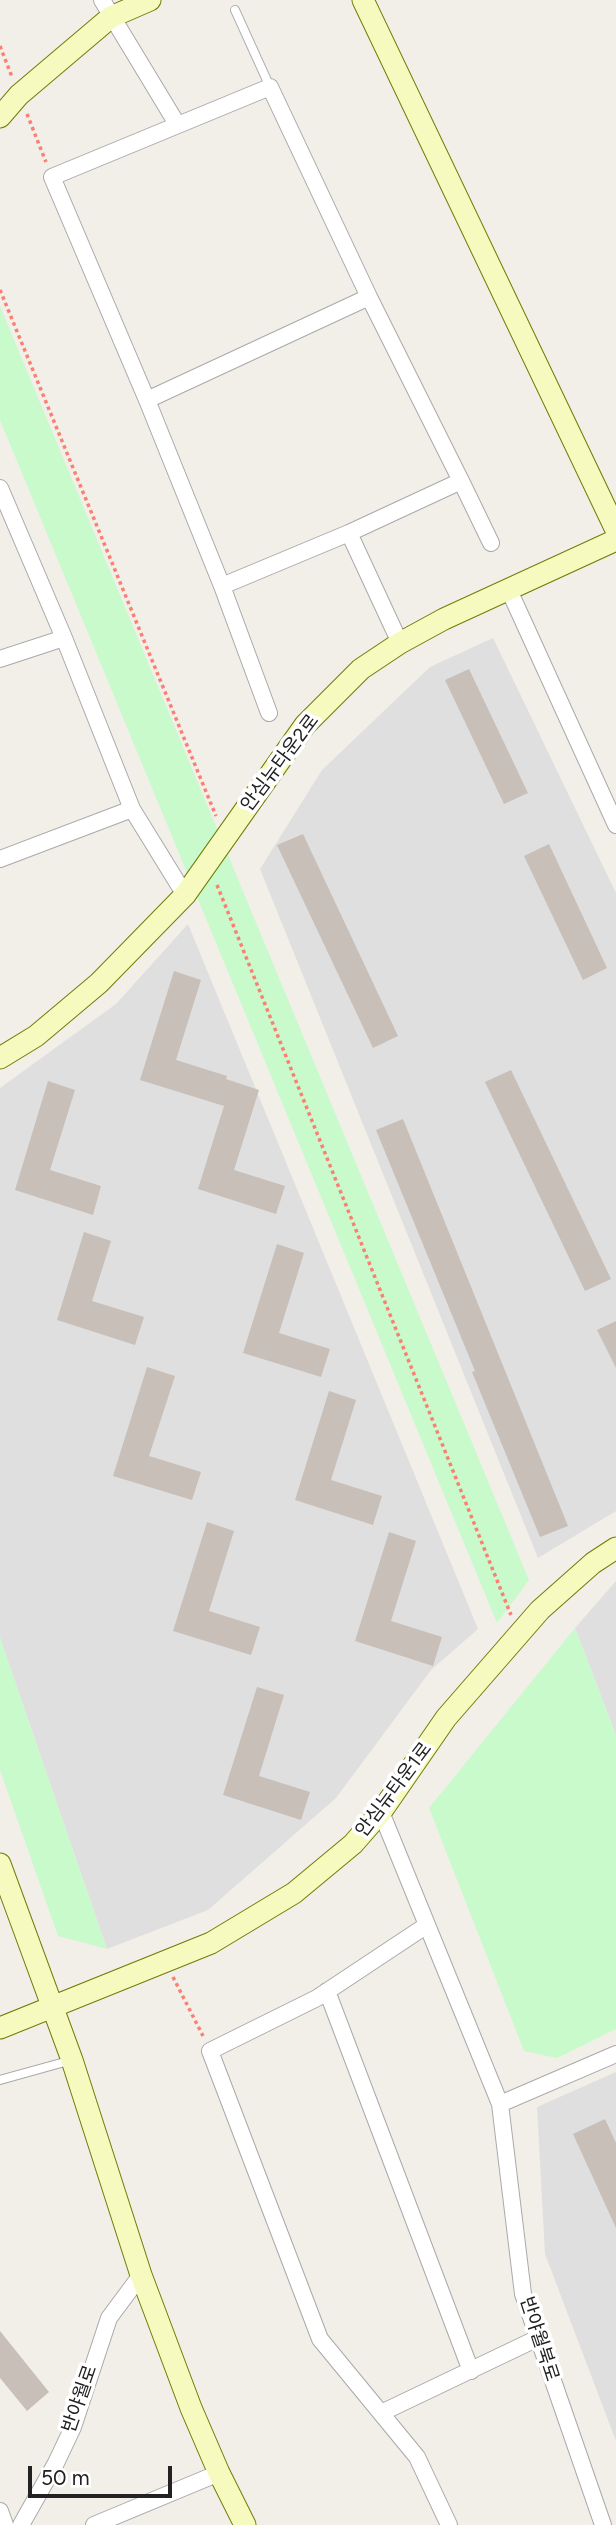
<!DOCTYPE html>
<html>
<head>
<meta charset="utf-8">
<style>
  body { margin:0 }
  #map { position:relative; width:616px; height:2525px; overflow:hidden; background:#f2efe9; font-family:Figtree,sans-serif }
  canvas { display:block }
  .scale { position:absolute; left:28px; top:2466px; width:144px; height:32px; box-sizing:border-box; border:4px solid #222; border-top:0; padding-left:9px; font-size:21px; line-height:24px; white-space:nowrap; color:#222; -webkit-text-stroke:5px #fff; paint-order:stroke }
</style>
</head>
<body>
<div id="map">
<canvas width="616" height="2525"></canvas>
<div class="scale">50 m</div>
</div>
<script>
const ctx = document.querySelector('canvas').getContext('2d');
ctx.lineJoin = 'round';
function fillPath(path, color) { ctx.fillStyle = color; ctx.fill(path, 'evenodd'); }
const toPath = rows => new Path2D(rows.map(r => 'M' + r).join(''));
function trace(path, color, width, dash) { ctx.strokeStyle = color; ctx.lineWidth = width; ctx.lineCap = dash ? 'butt' : 'round'; ctx.setLineDash(dash || []); ctx.stroke(path); }
function label(font, color, halo, rows, align = 'center') {
  ctx.font = font + ' Figtree,"Noto Sans KR",sans-serif'; ctx.lineWidth = 7; ctx.setLineDash([]); ctx.textBaseline = 'middle'; ctx.strokeStyle = halo; ctx.fillStyle = color; for (const [text, x, y, turn = 0] of rows) {
    ctx.save(); ctx.translate(x, y); ctx.rotate((+turn || 0) * Math.PI / 180); ctx.textAlign = isNaN(turn) ? turn : align; if (halo) ctx.strokeText(text, 0, 0); ctx.fillText(text, 0, 0); ctx.restore();
  }
}
fillPath(toPath([
  [493,638,616,893,616,1511,538,1558,260,869,322,770,430,667],
  [188,924,478,1629,431,1670,336,1798,208,1910,107,1949,0,1638,0,1088,116,1004],
  [616,1581,616,1735,575,1628],
  [616,2072,616,2441,545,2254,537,2107]
]), '#e0dfdf');
fillPath(toPath([
  [0,306,529,1580,497,1623,0,420],
  [575,1628,616,1735,616,2029,557,2058,524,2051,429,1808],
  [0,1638,107,1949,58,1936,0,1770]
]), '#c8facc');
fillPath(toPath([
  [469,669,528,793,504,804,445,680],
  [303,834,398,1036,373,1048,277,845],
  [549,844,607,968,583,980,524,856],
  [174,971,201,980,176,1060,227,1076,226,1079,259,1090,234,1170,285,1186,276,1214,198,1189,224,1106,140,1080],
  [511,1070,611,1279,585,1291,485,1082],
  [48,1081,75,1090,50,1170,101,1186,93,1215,15,1190],
  [403,1119,568,1526,540,1537,472,1372,475,1371,376,1130],
  [84,1232,111,1241,92,1301,144,1317,135,1345,57,1320],
  [277,1244,304,1253,279,1333,330,1349,321,1377,243,1353],
  [616,1321,616,1368,597,1330],
  [147,1367,175,1376,149,1456,201,1472,192,1500,113,1476],
  [329,1391,356,1400,331,1480,382,1496,373,1525,295,1500],
  [207,1522,234,1531,209,1611,260,1627,251,1655,173,1631],
  [389,1532,416,1541,391,1621,442,1637,433,1666,355,1641],
  [257,1687,284,1695,259,1776,310,1792,301,1820,223,1795],
  [605,2119,616,2143,616,2228,573,2134],
  [0,2331,49,2392,27,2411,0,2378]
]), '#c7bfb8');
const lane = toPath([
  [235,10,270,87],
  [0,2080,72,2060]
]);
const street = toPath([
  [102,0,177,124],
  [270,87,369,297,461,481,349,533,222,586,147,400,52,177,270,87],
  [147,400,369,297],
  [461,481,491,543],
  [0,488,64,638,132,809,185,895],
  [349,533,400,643],
  [222,586,269,713],
  [509,590,616,825],
  [0,659,64,638],
  [0,859,132,809],
  [381,1812,500,2104,523,2294,603,2525],
  [427,1925,317,1998,210,2051,320,2339,417,2457,449,2525],
  [327,1991,471,2371],
  [500,2104,616,2054],
  [381,2413,538,2338],
  [0,2511,5,2525],
  [21,2525,56,2463,73,2427,109,2318,141,2275],
  [94,2525,219,2473]
]);
const secondary = toPath([
  [363,0,616,530],
  [0,117,19,95,111,17,150,0],
  [0,1058,36,1036,99,983,185,895,305,725,361,669,400,643,444,619,616,540],
  [0,1864,72,2060,141,2275,191,2408,219,2473,245,2525],
  [0,2028,211,1943,294,1893,353,1844,381,1812,446,1718,540,1610,593,1563,616,1548]
]);
trace(lane, '#a9a9a9', 10);
trace(street, '#a9a9a9', 18);
trace(secondary, '#707d05', 23);
trace(toPath([
  [0,46,12,77],
  [27,114,46,162],
  [0,290,216,816],
  [217,885,511,1615],
  [173,1977,203,2036]
]), '#fa8072', 3.5, [3.5, 3.5]);
trace(lane, '#fff', 8);
trace(street, '#fff', 16);
trace(secondary, '#f7fabf', 21);
label('19px', '#222', '#fff', [
  ["안심뉴타운2로",280,763,-53],
  ["안심뉴타운1로",394,1790,-53],
  ["반야월북로",539,2339,72],
  ["반야월로",80,2399,-71]
]);
</script>
</body>
</html>
